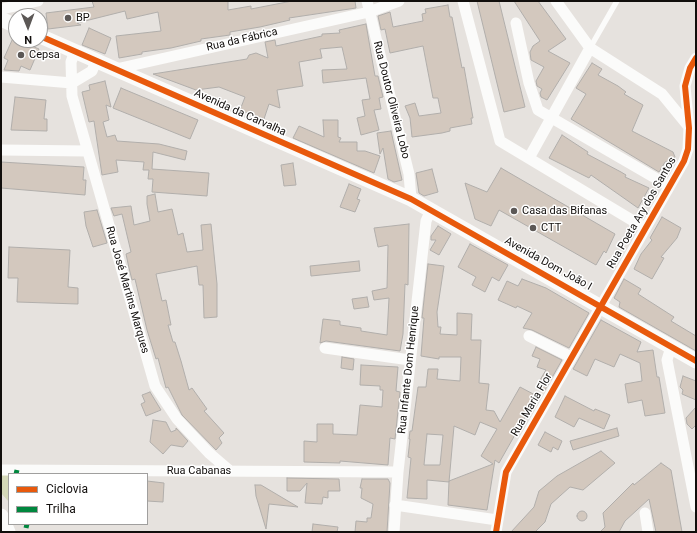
<!DOCTYPE html>
<html>
<head>
<meta charset="utf-8">
<style>
  body { margin:0 }
  #map { position:relative; width:697px; height:533px; overflow:hidden; background:#e6e2de; font-family:Roboto,sans-serif }
  canvas { display:block }
  .frame { position:absolute; inset:0; border:2px solid #110e0c; pointer-events:none }
  .legend { position:absolute; left:8px; top:473px; width:140px; height:52px; box-sizing:border-box; background:#fff; border:1px solid #a09f9e; margin:0; padding:5px 7px; list-style:none; font-size:12px; color:#110e0c }
  .legend li { display:flex; align-items:center; gap:8px; height:20px }
  .legend b { width:20px; border:1px solid #a09f9e }
  .north { position:absolute; left:8px; top:8px; width:40px; height:40px; box-sizing:border-box; background:#fff; border:1px solid #a09f9e; border-radius:50%; rotate:179deg; font-size:11px; font-weight:700; line-height:16px; text-align:center; color:#110e0c }
  .north::after { content:''; display:block; margin:auto; width:14px; height:18px; background:#5c5856; clip-path:polygon(50% 0,100% 100%,50% 72%,0 100%) }
</style>
</head>
<body>
<div id="map">
<canvas width="697" height="533"></canvas>
<div class="frame"></div>
<ul class="legend">
<li><b style="height:5px;background:#e8590c"></b>Ciclovia</li>
<li><b style="height:5px;background:#00873e"></b>Trilha</li>
</ul>
<div class="north">N</div>
</div>
<script>
const ctx = document.querySelector('canvas').getContext('2d');
ctx.lineJoin = 'round';
function fillPath(path, color) { ctx.fillStyle = color; ctx.fill(path, 'evenodd'); }
const toPath = rows => new Path2D(rows.map(r => 'M' + r).join(''));
function trace(path, color, width, dash) { ctx.strokeStyle = color; ctx.lineWidth = width; ctx.lineCap = dash ? 'butt' : 'round'; ctx.setLineDash(dash || []); ctx.stroke(path); }
function label(font, color, halo, rows, align = 'center') {
  ctx.font = font + ' Roboto,sans-serif'; ctx.lineWidth = 3; ctx.setLineDash([]); ctx.textBaseline = 'middle'; ctx.strokeStyle = halo; ctx.fillStyle = color; for (const [text, x, y, turn = 0] of rows) {
    ctx.save(); ctx.translate(x, y); ctx.rotate((+turn || 0) * Math.PI / 180); ctx.textAlign = isNaN(turn) ? turn : align; if (halo) ctx.strokeText(text, 0, 0); ctx.fillText(text, 0, 0); ctx.restore();
  }
}
fillPath(toPath([
  [1,474,9,474,9,502,1,493]
]), '#d4d8b8');
const building = toPath([
  [92,1,228,1,228,10,251,6,251,9,292,1,355,1,356,8,289,18,290,20,260,27,230,32,230,35,201,39,201,41,171,48,142,52,142,54,119,58,116,36,161,31,158,12,127,19,125,11,77,23,81,25,48,29,46,13,94,7,92,1],
  [477,1,499,1,525,107,504,112,477,1],
  [514,1,538,1,566,39,548,51,570,63,547,100,541,97,540,93,542,89,537,86,536,81,544,67,531,60,530,52,533,46,540,41,514,1],
  [448,5,450,17,452,17,462,68,464,67,473,118,471,118,472,124,450,128,450,131,442,133,412,137,410,118,405,106,415,103,419,116,441,113,438,98,433,98,423,46,390,53,385,29,381,30,378,16,390,12,393,27,423,21,422,14,426,13,425,9,448,5],
  [366,24,375,76,378,76,383,97,379,98,381,109,374,110,379,130,361,135,357,118,365,116,362,100,370,99,366,78,323,83,322,70,347,69,342,47,320,49,322,58,299,62,303,86,277,90,280,108,269,104,264,119,240,110,245,97,219,87,196,90,153,74,247,59,249,55,256,53,268,58,265,42,275,40,276,46,322,36,322,34,340,33,339,30,366,24],
  [89,28,111,38,105,54,82,45,89,28],
  [13,38,39,49,30,70,21,66,19,71,4,70,8,60,4,58,13,38],
  [592,63,602,69,598,75,618,86,626,92,624,94,643,105,632,131,673,152,675,157,672,160,665,162,659,172,571,119,586,94,576,88,592,63],
  [105,81,111,107,106,105,109,120,103,122,107,137,115,135,117,141,159,144,187,151,185,160,153,152,152,169,209,173,207,196,152,192,153,179,148,179,149,170,143,170,144,162,116,160,118,172,102,175,94,121,89,122,82,92,90,90,89,85,105,81],
  [121,88,198,120,190,139,113,108,121,88],
  [15,97,46,100,44,119,47,119,47,131,11,130,15,97],
  [323,120,338,120,338,137,341,138,339,142,357,142,357,151,365,151,380,156,374,173,293,138,299,126,324,137,323,120],
  [391,131,402,180,394,182,388,179,383,148,380,154,377,133,391,131],
  [562,135,588,152,587,154,621,172,626,175,625,177,649,188,638,208,591,175,589,178,549,158,562,135],
  [1,162,84,167,83,180,86,180,85,195,1,188,1,162],
  [293,163,296,185,284,186,281,165,293,163],
  [501,168,615,234,606,253,604,251,596,265,499,210,491,226,475,219,465,183,487,192,501,168],
  [432,169,438,192,424,196,419,193,416,173,432,169],
  [349,184,361,189,357,199,360,200,355,212,340,207,349,184],
  [155,194,158,212,172,209,178,235,183,233,187,252,203,250,201,225,211,224,217,284,217,317,204,318,203,285,199,285,197,266,156,274,162,301,166,300,171,325,168,325,173,342,175,342,181,361,189,390,192,388,207,409,204,411,224,433,219,438,222,443,216,450,182,415,168,387,166,388,158,358,156,359,147,330,135,279,132,280,129,268,126,254,131,252,122,214,114,216,111,208,131,206,134,225,150,221,147,204,147,196,155,194],
  [97,210,107,243,93,247,86,226,84,212,97,210],
  [662,217,681,228,677,238,661,257,664,258,652,279,634,269,641,254,652,240,650,238,662,217],
  [409,224,408,285,405,284,403,334,400,351,326,341,320,343,323,319,340,321,340,325,361,328,361,331,387,335,389,298,374,300,372,291,387,288,388,245,378,247,374,228,409,224],
  [438,226,451,234,439,255,430,250,436,240,431,240,431,236,438,226],
  [470,244,508,265,499,281,492,277,485,292,472,285,476,277,458,267,470,244],
  [9,247,70,250,68,287,78,288,78,304,17,302,18,278,8,278,9,247],
  [359,261,360,271,311,276,310,266,359,261],
  [428,264,444,266,437,312,438,327,441,327,440,334,457,335,457,313,472,314,471,340,481,340,479,383,489,384,486,410,494,411,500,422,520,387,537,396,499,463,495,460,487,510,448,505,449,481,493,464,481,456,497,429,480,422,475,435,454,426,449,482,427,480,427,499,407,498,411,458,408,457,410,439,409,439,410,431,412,431,418,387,426,387,428,369,438,369,437,379,460,381,461,357,439,357,439,359,421,356,424,318,422,318,428,264],
  [427,434,443,435,440,465,424,465,427,434],
  [522,279,546,288,589,313,569,348,532,330,523,328,532,313,517,306,516,308,498,300,507,281,518,286,522,279],
  [624,279,641,289,638,294,674,317,671,321,696,336,696,351,619,307,620,302,614,298,624,279],
  [367,297,369,307,354,309,352,299,367,297],
  [601,320,641,342,637,352,653,350,657,377,659,377,665,413,645,416,642,400,628,403,625,384,642,381,640,363,620,354,614,367,595,359,587,376,573,369,601,320],
  [536,347,562,360,545,390,537,385,546,370,537,367,540,359,532,356,536,347],
  [342,357,354,359,353,370,341,368,342,357],
  [361,365,398,367,396,391,400,392,395,439,390,438,388,465,340,461,340,463,304,462,304,441,317,442,317,424,333,424,333,434,357,435,360,405,382,407,383,390,380,390,380,386,360,385,361,365],
  [683,376,696,381,696,400,682,394,683,390,680,387,683,376],
  [150,392,161,410,146,416,141,404,145,402,142,395,150,392],
  [565,396,594,411,595,409,610,415,604,429,579,418,574,427,555,417,565,396],
  [696,407,696,425,692,429,687,424,686,418,696,407],
  [153,420,166,422,171,432,176,430,176,428,188,441,183,447,171,445,163,454,150,442,153,420],
  [617,428,619,436,573,450,570,441,617,428],
  [545,432,562,441,558,450,553,447,551,452,538,445,545,432],
  [601,451,615,463,583,490,570,487,551,504,545,522,535,532,511,532,534,507,539,491,557,476,601,451],
  [661,463,671,470,682,532,656,532,649,499,625,521,619,532,600,532,605,527,603,513,633,483,634,485,661,463],
  [287,478,339,479,340,491,328,491,328,498,323,497,322,504,305,503,307,483,300,491,287,491,287,478],
  [362,479,388,479,390,483,387,532,355,532,356,521,367,522,367,518,371,518,373,504,361,498,362,488,360,488,362,479],
  [147,481,164,483,163,502,147,501,147,481],
  [255,485,261,485,298,507,269,504,266,529,256,496,255,485],
  '577 516a5 5 0 1 1 10 0a5 5 0 1 1-10 0Z',
  [313,524,338,527,337,532,312,532,313,524]
]);
fillPath(building, '#d3c8be');
trace(building, '#b1aeab', 1);
trace(toPath([
  [590,48,617,1]
]), '#fbfbfa', 5.5);
trace(toPath([
  [367,1,409,174,411,199],
  [463,1,500,141,645,228],
  [2,9,38,1],
  [516,23,529,83,538,110,669,186],
  [590,48,662,94,689,127],
  [75,51,71,62,72,96,155,386,177,419,209,453,230,471],
  [116,69,369,12,399,1],
  [1,77,72,83,92,71,96,61],
  [1,150,87,151],
  [529,158,590,48,556,1],
  [529,336,571,357],
  [671,347,667,360,696,507],
  [325,348,410,360],
  [1,470,398,472],
  [395,505,497,520],
  [645,513,648,532],
  [394,532,398,472,426,221,431,210],
  [496,532,506,472,684,161,688,149,689,128,685,86,690,68,696,58]
]), '#fbfbfa', 11);
trace(toPath([
  [1,19,16,26],
  [40,36,411,199,696,361],
  [1,516,8,532]
]), '#fbfbfa', 15);
trace(toPath([
  [16,474,17,470],
  [26,528,27,524]
]), '#00873e', 5, [10, 5]);
trace(toPath([
  [40,36,411,199,696,361],
  [496,532,506,472,684,161,688,149,689,128,685,86,690,68,696,58]
]), '#e8590c', 6);
for (const [x, y, r, color] of [
  [68,18,4,"#5c5856"],
  [21,55,4,"#5c5856"],
  [514,211,4,"#5c5856"],
  [533,228,4,"#5c5856"]
]) { const dot = new Path2D(); dot.arc(x, y, r, 0, 2 * Math.PI); ctx.fillStyle = color; ctx.fill(dot); trace(dot, '#fff', 1.5); }
label('11px', '#110e0c', '#fff', [
  ["BP",76,18],
  ["Cepsa",29,55],
  ["Casa das Bifanas",522,211],
  ["CTT",541,228]
], 'left');
label('11px', '#110e0c', '#fff', [
  ["Rua da Fábrica",242,40,-13],
  ["Rua Doutor Oliveira Lobo",391,100,76],
  ["Avenida da Carvalha",240,113,24],
  ["Rua Poeta Ary dos Santos",642,213,-60],
  ["Avenida Dom João I",548,264,29],
  ["Rua José Martins Marques",127,290,74],
  ["Rua Infante Dom Henrique",409,370,-84],
  ["Rua Maria Flor",532,405,-60],
  ["Rua Cabanas",199,471]
]);
</script>
</body>
</html>
